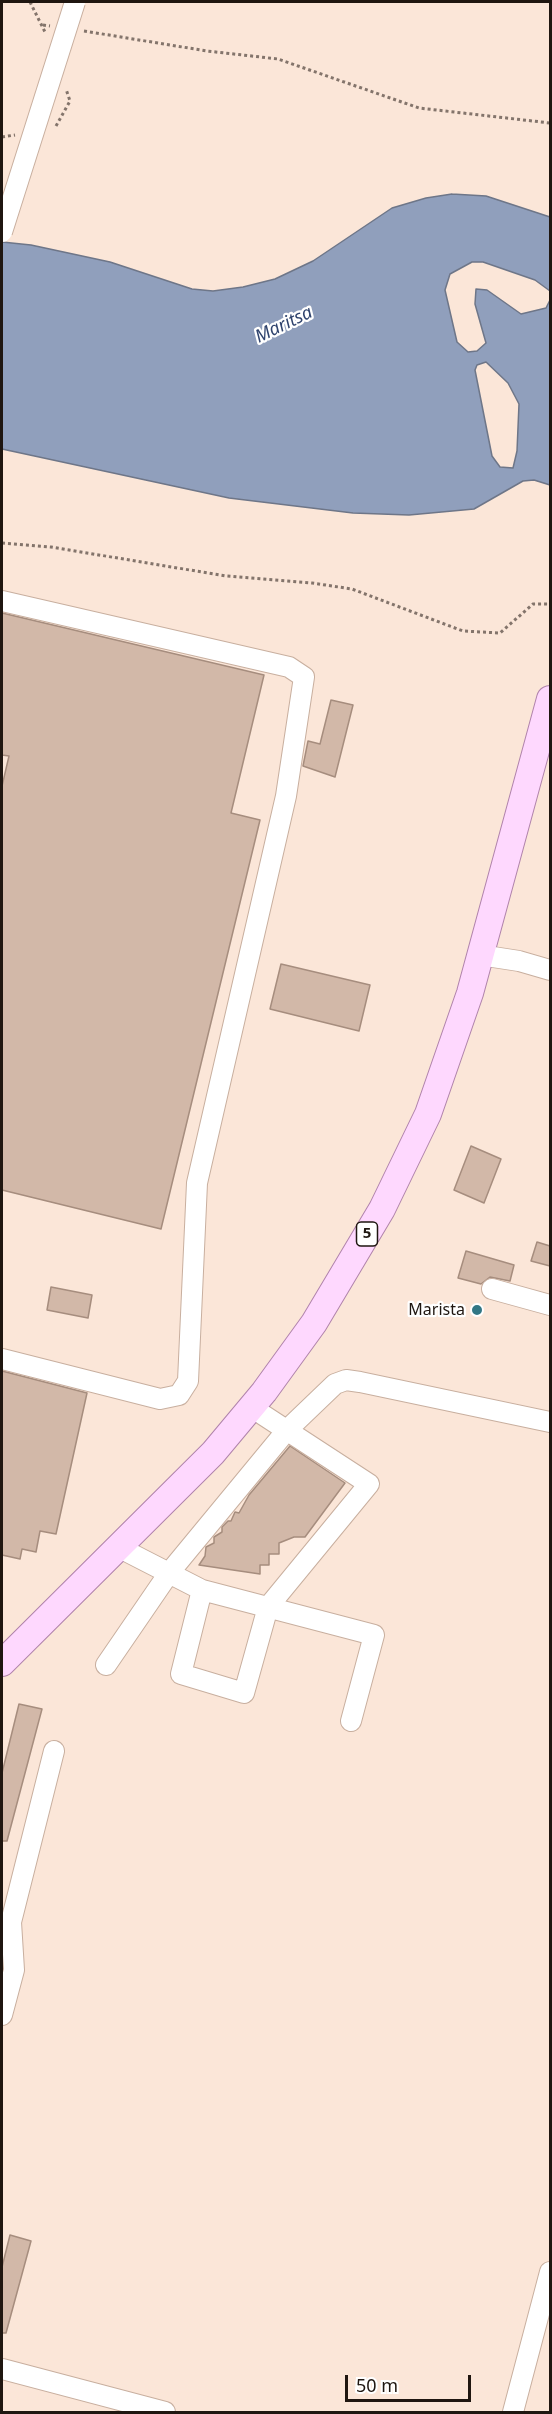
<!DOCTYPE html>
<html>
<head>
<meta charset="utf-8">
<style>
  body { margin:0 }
  #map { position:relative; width:552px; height:2414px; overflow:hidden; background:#fbe6d8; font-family:"Noto Sans",sans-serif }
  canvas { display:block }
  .frame { position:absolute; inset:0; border:3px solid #1f1610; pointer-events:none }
  .scale { position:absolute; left:345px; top:2375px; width:126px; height:27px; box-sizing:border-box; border:3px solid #1f1610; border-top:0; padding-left:8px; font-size:18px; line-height:21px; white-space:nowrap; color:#1f1610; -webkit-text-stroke:4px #fff; paint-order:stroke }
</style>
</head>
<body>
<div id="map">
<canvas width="552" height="2414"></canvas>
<div class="frame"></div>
<div class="scale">50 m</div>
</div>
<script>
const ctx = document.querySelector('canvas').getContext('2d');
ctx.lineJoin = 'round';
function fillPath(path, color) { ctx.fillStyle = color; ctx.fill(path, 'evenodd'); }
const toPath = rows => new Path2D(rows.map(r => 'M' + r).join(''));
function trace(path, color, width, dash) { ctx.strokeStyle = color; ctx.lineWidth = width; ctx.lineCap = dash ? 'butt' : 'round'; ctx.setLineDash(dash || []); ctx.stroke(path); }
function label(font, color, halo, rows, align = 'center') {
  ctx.font = font + ' "Noto Sans",sans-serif'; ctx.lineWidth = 4.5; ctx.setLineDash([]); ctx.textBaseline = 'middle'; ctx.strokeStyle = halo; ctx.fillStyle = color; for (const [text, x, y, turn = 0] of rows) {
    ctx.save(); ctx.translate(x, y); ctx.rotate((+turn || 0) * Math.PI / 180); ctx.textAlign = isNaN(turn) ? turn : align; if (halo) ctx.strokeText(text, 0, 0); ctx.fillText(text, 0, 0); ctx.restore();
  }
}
const water = toPath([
  [452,194,486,196,550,217,550,291,535,280,483,262,472,262,450,274,445,290,457,342,468,352,477,351,486,343,475,304,476,289,487,290,521,314,546,308,550,300,550,485,534,480,523,481,474,509,409,515,353,513,229,498,2,449,2,242,31,245,110,262,192,289,213,291,243,287,275,279,313,261,392,208,426,198,452,194],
  [486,362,508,383,519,404,517,451,513,468,500,467,492,456,475,370,477,365,486,362]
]);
fillPath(water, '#909fbc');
trace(water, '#6e7688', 1.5);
const building = toPath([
  [2,613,264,675,231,813,260,820,161,1229,2,1190,2,786,9,756,2,755,2,613],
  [331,700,353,705,335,777,303,766,308,741,320,744,331,700],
  [281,964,370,985,359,1031,270,1009,281,964],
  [471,1146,501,1159,484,1203,454,1190,471,1146],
  [537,1242,550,1246,550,1266,531,1261,537,1242],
  [466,1251,514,1265,510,1281,490,1277,481,1284,458,1278,466,1251],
  [51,1287,92,1295,88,1318,47,1310,51,1287],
  [2,1371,87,1393,56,1534,40,1531,36,1552,22,1549,20,1559,2,1555,2,1371],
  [290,1446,345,1483,305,1537,294,1537,279,1543,279,1554,269,1554,269,1565,260,1565,260,1574,199,1565,205,1556,206,1547,214,1543,214,1537,222,1532,222,1527,228,1521,231,1521,235,1512,239,1513,249,1495,290,1446],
  [19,1704,42,1709,7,1841,2,1841,2,1773,19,1704],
  [10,2235,31,2241,6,2333,2,2333,2,2267,10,2235]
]);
fillPath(building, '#d2b8a8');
trace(building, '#a68d7e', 1.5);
const minor = toPath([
  [2,601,289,667,304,677,286,796,197,1183,188,1381,179,1395,160,1399,2,1359],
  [480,955,519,961,550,970],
  [492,1289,550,1305],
  [118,1547,202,1590,374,1635,351,1721],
  [202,1590,181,1674,244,1693,268,1607,369,1484,251,1407],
  [106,1665,169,1573,287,1430,335,1384,346,1380,360,1382,550,1422],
  [2,2015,14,1970,11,1922,54,1751],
  [2,2369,165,2412],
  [513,2412,550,2272]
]);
const major = toPath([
  [2,1663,213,1453,264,1392,314,1323,382,1209,428,1114,470,993,550,699]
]);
trace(minor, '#c8af9f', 22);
trace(major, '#b083ab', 28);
trace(toPath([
  [30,2,45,32],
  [43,25,50,26],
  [84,31,207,51,278,59,419,108,550,123],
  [56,126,70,101,66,89],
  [2,137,15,135],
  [2,543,51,547,226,576,312,583,352,589,463,631,500,633,533,604,550,604]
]), '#83746b', 3, [3, 3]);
trace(minor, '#fff', 20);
trace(major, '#fed8fe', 26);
const minorBridge = toPath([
  [2,232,75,2]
]);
trace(minorBridge, '#c8af9f', 22, []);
trace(minorBridge, '#fff', 20);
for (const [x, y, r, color] of [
  [477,1310,6,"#327785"]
]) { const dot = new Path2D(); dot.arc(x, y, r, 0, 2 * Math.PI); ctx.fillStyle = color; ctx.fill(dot); trace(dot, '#fff', 2); }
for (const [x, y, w] of [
  [367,1234,21]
]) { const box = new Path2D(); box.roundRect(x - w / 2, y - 12, w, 24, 4.5); ctx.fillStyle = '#fff'; ctx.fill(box); trace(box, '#1f1610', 1.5); }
label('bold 15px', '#1f1610', null, [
  ["5",367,1234]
]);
label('16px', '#1f1610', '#fff', [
  ["Marista",465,1310]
], 'right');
label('italic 18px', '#30446e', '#fff', [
  ["Maritsa",284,325,-26]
]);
</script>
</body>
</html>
